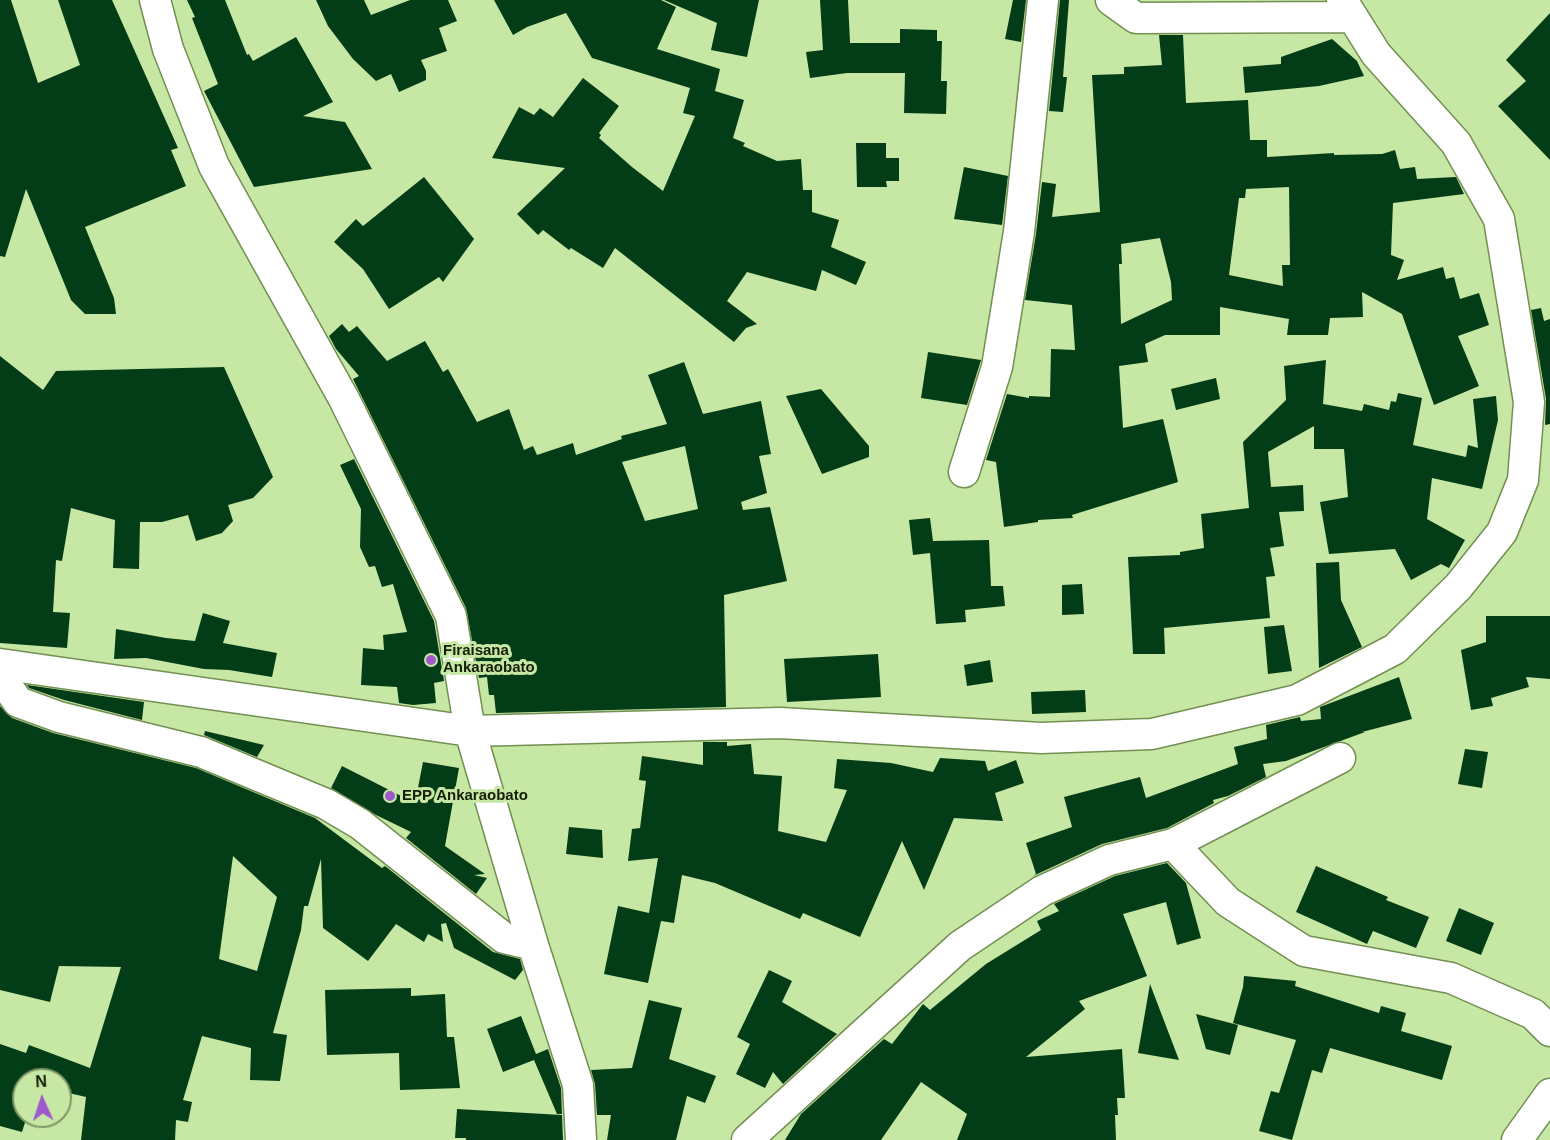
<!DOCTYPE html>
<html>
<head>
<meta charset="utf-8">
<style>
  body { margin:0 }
  #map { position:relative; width:1550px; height:1140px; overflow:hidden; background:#c7e7a5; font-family:Helvetica,sans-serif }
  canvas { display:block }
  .north { position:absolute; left:12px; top:1068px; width:60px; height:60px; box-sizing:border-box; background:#c7e7a5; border:2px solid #7f9765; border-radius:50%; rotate:357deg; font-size:16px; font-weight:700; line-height:24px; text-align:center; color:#141f06 }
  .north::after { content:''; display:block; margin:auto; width:21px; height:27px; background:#9e59cd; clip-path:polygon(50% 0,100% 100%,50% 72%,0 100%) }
</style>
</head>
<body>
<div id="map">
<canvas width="1550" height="1140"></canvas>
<div class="north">N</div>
</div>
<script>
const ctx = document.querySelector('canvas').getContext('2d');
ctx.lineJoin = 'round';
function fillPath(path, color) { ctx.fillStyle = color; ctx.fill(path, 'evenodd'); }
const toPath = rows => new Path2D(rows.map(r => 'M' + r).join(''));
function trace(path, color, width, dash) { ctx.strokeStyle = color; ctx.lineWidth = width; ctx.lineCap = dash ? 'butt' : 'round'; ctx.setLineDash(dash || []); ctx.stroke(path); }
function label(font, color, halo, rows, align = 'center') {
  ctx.font = font + ' Helvetica,sans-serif'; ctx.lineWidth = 6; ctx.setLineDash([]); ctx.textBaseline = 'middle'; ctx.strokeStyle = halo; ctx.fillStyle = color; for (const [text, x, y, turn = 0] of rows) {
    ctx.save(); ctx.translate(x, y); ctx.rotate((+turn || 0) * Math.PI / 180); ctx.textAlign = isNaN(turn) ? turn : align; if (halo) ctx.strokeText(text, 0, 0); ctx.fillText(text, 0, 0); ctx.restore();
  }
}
fillPath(toPath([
  [0,0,11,0,38,83,80,65,58,0,112,0,178,148,171,150,186,186,85,227,114,298,116,314,85,314,71,300,26,189,5,257,0,256],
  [187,0,225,0,247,55,249,54,253,61,296,37,333,102,303,116,345,122,372,169,254,187,204,91,218,84,192,18,195,17],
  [316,0,364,0,371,15,410,0,448,0,457,21,439,28,447,51,421,60,426,71,426,80,399,92,391,74,376,81,353,59,328,26],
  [494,0,661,0,676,7,657,49,720,69,715,91,744,100,733,138,745,143,743,146,777,161,801,159,803,190,812,190,812,212,839,220,831,247,866,262,856,285,822,270,816,291,747,272,727,301,757,324,746,328,734,342,615,248,603,268,571,248,569,250,543,230,538,235,517,214,565,168,492,158,519,107,534,115,540,108,553,117,583,78,619,106,599,133,601,135,599,138,632,167,663,191,695,116,683,113,690,88,592,58,566,13,527,27,513,35],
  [664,0,759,0,747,57,711,50,717,23],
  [820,0,848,0,850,43,900,43,900,29,937,30,937,41,942,41,941,81,947,81,946,114,904,113,905,73,847,73,810,78,806,52,823,50],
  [1013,0,1026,0,1021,42,1005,39],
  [1060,0,1069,0,1063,77,1067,77,1063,112,1049,111],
  [1550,13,1550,160,1498,106,1526,81,1506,60],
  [1159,35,1188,35,1183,35,1186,103,1248,100,1250,140,1267,140,1267,157,1334,153,1334,155,1382,154,1395,150,1400,169,1415,167,1417,179,1456,177,1464,194,1393,203,1391,255,1404,260,1397,280,1443,267,1446,279,1454,277,1460,299,1479,293,1489,325,1458,336,1479,386,1434,405,1402,314,1362,292,1363,317,1330,318,1328,335,1287,335,1289,319,1220,307,1220,335,1165,335,1145,344,1148,362,1119,366,1123,428,1163,419,1178,482,1072,515,1073,518,1038,520,1038,522,1004,527,996,462,986,460,1007,394,1029,398,1029,396,1050,397,1051,349,1075,350,1072,305,1025,300,1036,234,1042,182,1056,184,1052,217,1100,212,1092,75,1124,74,1124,67,1162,65],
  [1289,187,1290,265,1282,265,1283,286,1229,275,1239,198,1245,198,1246,189],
  [1160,238,1171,282,1172,300,1121,324,1119,264,1122,264,1121,244],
  [1332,39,1357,61,1364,76,1319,86,1245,93,1243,67,1281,64,1281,57],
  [856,143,886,143,886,158,899,158,899,181,886,181,887,187,857,187],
  [964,167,1008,176,1002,225,954,219],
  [424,177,474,239,443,282,439,277,389,309,363,269,334,242,356,219,363,226],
  [1541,308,1544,321,1550,319,1550,424,1545,425,1546,399,1531,310],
  [342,324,349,332,357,326,387,361,425,341,443,372,448,369,477,422,509,409,524,450,533,446,537,455,573,443,576,455,622,439,621,436,667,424,648,375,684,362,703,414,761,401,771,454,759,456,767,493,741,502,743,510,770,507,787,581,724,595,726,707,496,713,494,695,489,695,487,677,479,678,466,608,353,379,359,376,336,349,329,336],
  [685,446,698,509,645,521,622,462],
  [928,352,981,360,967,405,921,398],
  [0,356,43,390,56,371,224,367,273,477,253,498,228,505,233,521,222,533,196,541,188,515,162,522,140,522,139,569,113,568,115,520,71,508,62,561,56,560,53,612,70,613,67,648,0,643],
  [1326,360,1323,404,1362,411,1364,404,1389,410,1391,401,1396,402,1398,393,1422,398,1413,445,1466,457,1468,445,1478,448,1473,399,1496,396,1498,420,1482,489,1432,478,1427,519,1465,540,1449,568,1441,564,1411,580,1395,549,1329,554,1320,502,1348,497,1344,449,1314,449,1314,426,1268,452,1271,487,1303,485,1304,511,1279,512,1284,546,1270,548,1275,576,1266,577,1270,618,1164,628,1165,654,1133,654,1128,557,1180,555,1180,552,1204,548,1201,514,1249,508,1243,442,1286,400,1284,366],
  [1216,378,1220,399,1176,410,1171,389],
  [821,389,869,446,869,457,822,474,786,396],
  [354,459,434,621,444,681,434,683,436,703,413,705,399,703,397,687,361,685,363,648,384,650,383,635,407,632,393,584,382,587,375,566,369,567,360,547,361,509,340,465],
  [930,518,933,541,989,540,991,586,1003,586,1005,606,965,610,966,622,936,624,930,553,913,555,909,520],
  [1339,562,1341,600,1362,647,1319,668,1316,563],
  [1082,584,1084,614,1062,615,1062,585],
  [203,613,230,621,223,643,277,653,272,677,229,670,204,669,146,658,114,659,116,629,166,638,195,641],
  [1486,616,1550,616,1550,679,1526,677,1529,687,1491,698,1493,706,1471,710,1461,650,1486,642],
  [1284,625,1292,671,1268,674,1264,627],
  [878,654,881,697,787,702,784,659],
  [990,660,993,682,967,686,964,665],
  [1399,677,1412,719,1362,732,1365,732,1286,761,1263,764,1266,777,1228,796,1213,800,1214,803,1167,828,1102,844,1033,876,1036,874,1026,843,1072,827,1064,797,1140,777,1146,798,1238,764,1234,747,1267,739,1266,725,1300,717,1301,721,1321,719,1320,707],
  [27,685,144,702,142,720,64,700,29,688],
  [1085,690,1086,712,1032,714,1031,692],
  [0,706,12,718,53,733,196,768,315,818,382,868,385,866,493,952,520,959,523,970,515,980,454,948,446,923,441,924,443,942,428,934,424,942,396,924,368,961,323,928,321,859,308,906,304,906,301,930,273,1033,287,1035,280,1081,250,1080,251,1048,202,1036,183,1100,192,1102,188,1122,176,1120,175,1140,81,1140,86,1097,60,1091,60,1080,24,1080,24,1116,27,1116,22,1132,0,1126,0,1044,26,1053,29,1045,90,1068,121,967,59,966,50,1002,0,990],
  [233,856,277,897,257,971,219,959],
  [205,731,264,745,257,757,204,735],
  [703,742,727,742,727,746,751,744,754,774,782,776,778,831,826,842,847,790,834,788,837,759,891,763,933,772,940,758,985,761,988,771,1016,760,1024,783,995,793,1003,821,954,818,924,890,902,841,860,937,803,913,800,919,715,883,682,875,674,923,661,921,648,983,604,974,618,906,649,913,658,858,628,861,632,829,640,828,646,781,639,780,642,756,703,765],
  [1465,749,1488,752,1482,788,1458,784],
  [423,762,459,768,445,846,485,874,474,875,487,878,476,894,406,838,411,832,376,815,331,788,342,766,415,803],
  [569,827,602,830,603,858,566,854],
  [1167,863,1186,883,1201,938,1177,945,1166,902,1123,914,1147,976,1079,1001,1085,1009,1026,1057,1122,1049,1125,1098,1117,1098,1118,1115,1115,1115,1116,1140,957,1140,967,1114,921,1082,881,1140,785,1140,801,1114,884,1039,892,1044,923,1004,930,1010,986,964,1041,930,1037,921,1059,911,1054,904,1115,876],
  [1316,866,1388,897,1386,900,1429,917,1416,948,1373,931,1367,944,1296,912],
  [1459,908,1494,923,1481,955,1446,941],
  [769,970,792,981,782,1002,837,1034,783,1084,773,1072,765,1088,736,1074,750,1044,737,1037],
  [1244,976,1296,981,1295,986,1379,1013,1381,1006,1406,1013,1401,1031,1452,1046,1442,1080,1330,1048,1322,1073,1312,1070,1292,1140,1259,1131,1271,1091,1279,1093,1296,1040,1233,1023,1243,987],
  [1150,984,1179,1060,1138,1053],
  [411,988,411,996,445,994,447,1037,454,1037,460,1088,400,1090,399,1053,327,1055,325,990],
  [649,1000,682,1008,669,1059,716,1076,705,1103,687,1096,676,1140,607,1140,611,1115,597,1115,595,1084,591,1070,632,1068],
  [1196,1014,1238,1025,1230,1055,1206,1049],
  [521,1016,536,1054,548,1049,561,1088,562,1114,557,1114,534,1060,503,1072,487,1029],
  [457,1109,562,1115,563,1140,466,1140,466,1138,455,1138]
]), '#033d17');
const minor = toPath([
  [155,0,168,49,214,166,344,399,451,616,470,731,533,945,578,1085,581,1140],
  [1111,0,1136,18,1351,17],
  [964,472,997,367,1019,232,1043,0],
  [0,664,470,731,780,723,1041,738,1152,734,1297,700,1395,649,1458,587,1502,532,1523,480,1529,402,1499,219,1456,143,1376,54,1342,0],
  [0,676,18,702,59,717,201,752,326,804,360,824,504,938,533,945],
  [1340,758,1173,844,1228,902,1304,951,1451,978,1533,1014,1550,1031],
  [747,1140,960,946,1042,891,1109,860,1173,844],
  [1517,1140,1550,1094]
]);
trace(minor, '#738f52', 33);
trace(minor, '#fff', 30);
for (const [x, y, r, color] of [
  [431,660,6,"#9e59cd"],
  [390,796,6,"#9e59cd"]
]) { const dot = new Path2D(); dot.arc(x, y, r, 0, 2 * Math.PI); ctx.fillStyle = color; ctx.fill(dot); trace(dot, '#c7e7a5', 2); }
label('bold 15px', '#141f06', '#c7e7a5', [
  ["Firaisana",443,651],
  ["Ankaraobato",443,668],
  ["EPP Ankaraobato",402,796]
], 'left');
</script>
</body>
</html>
